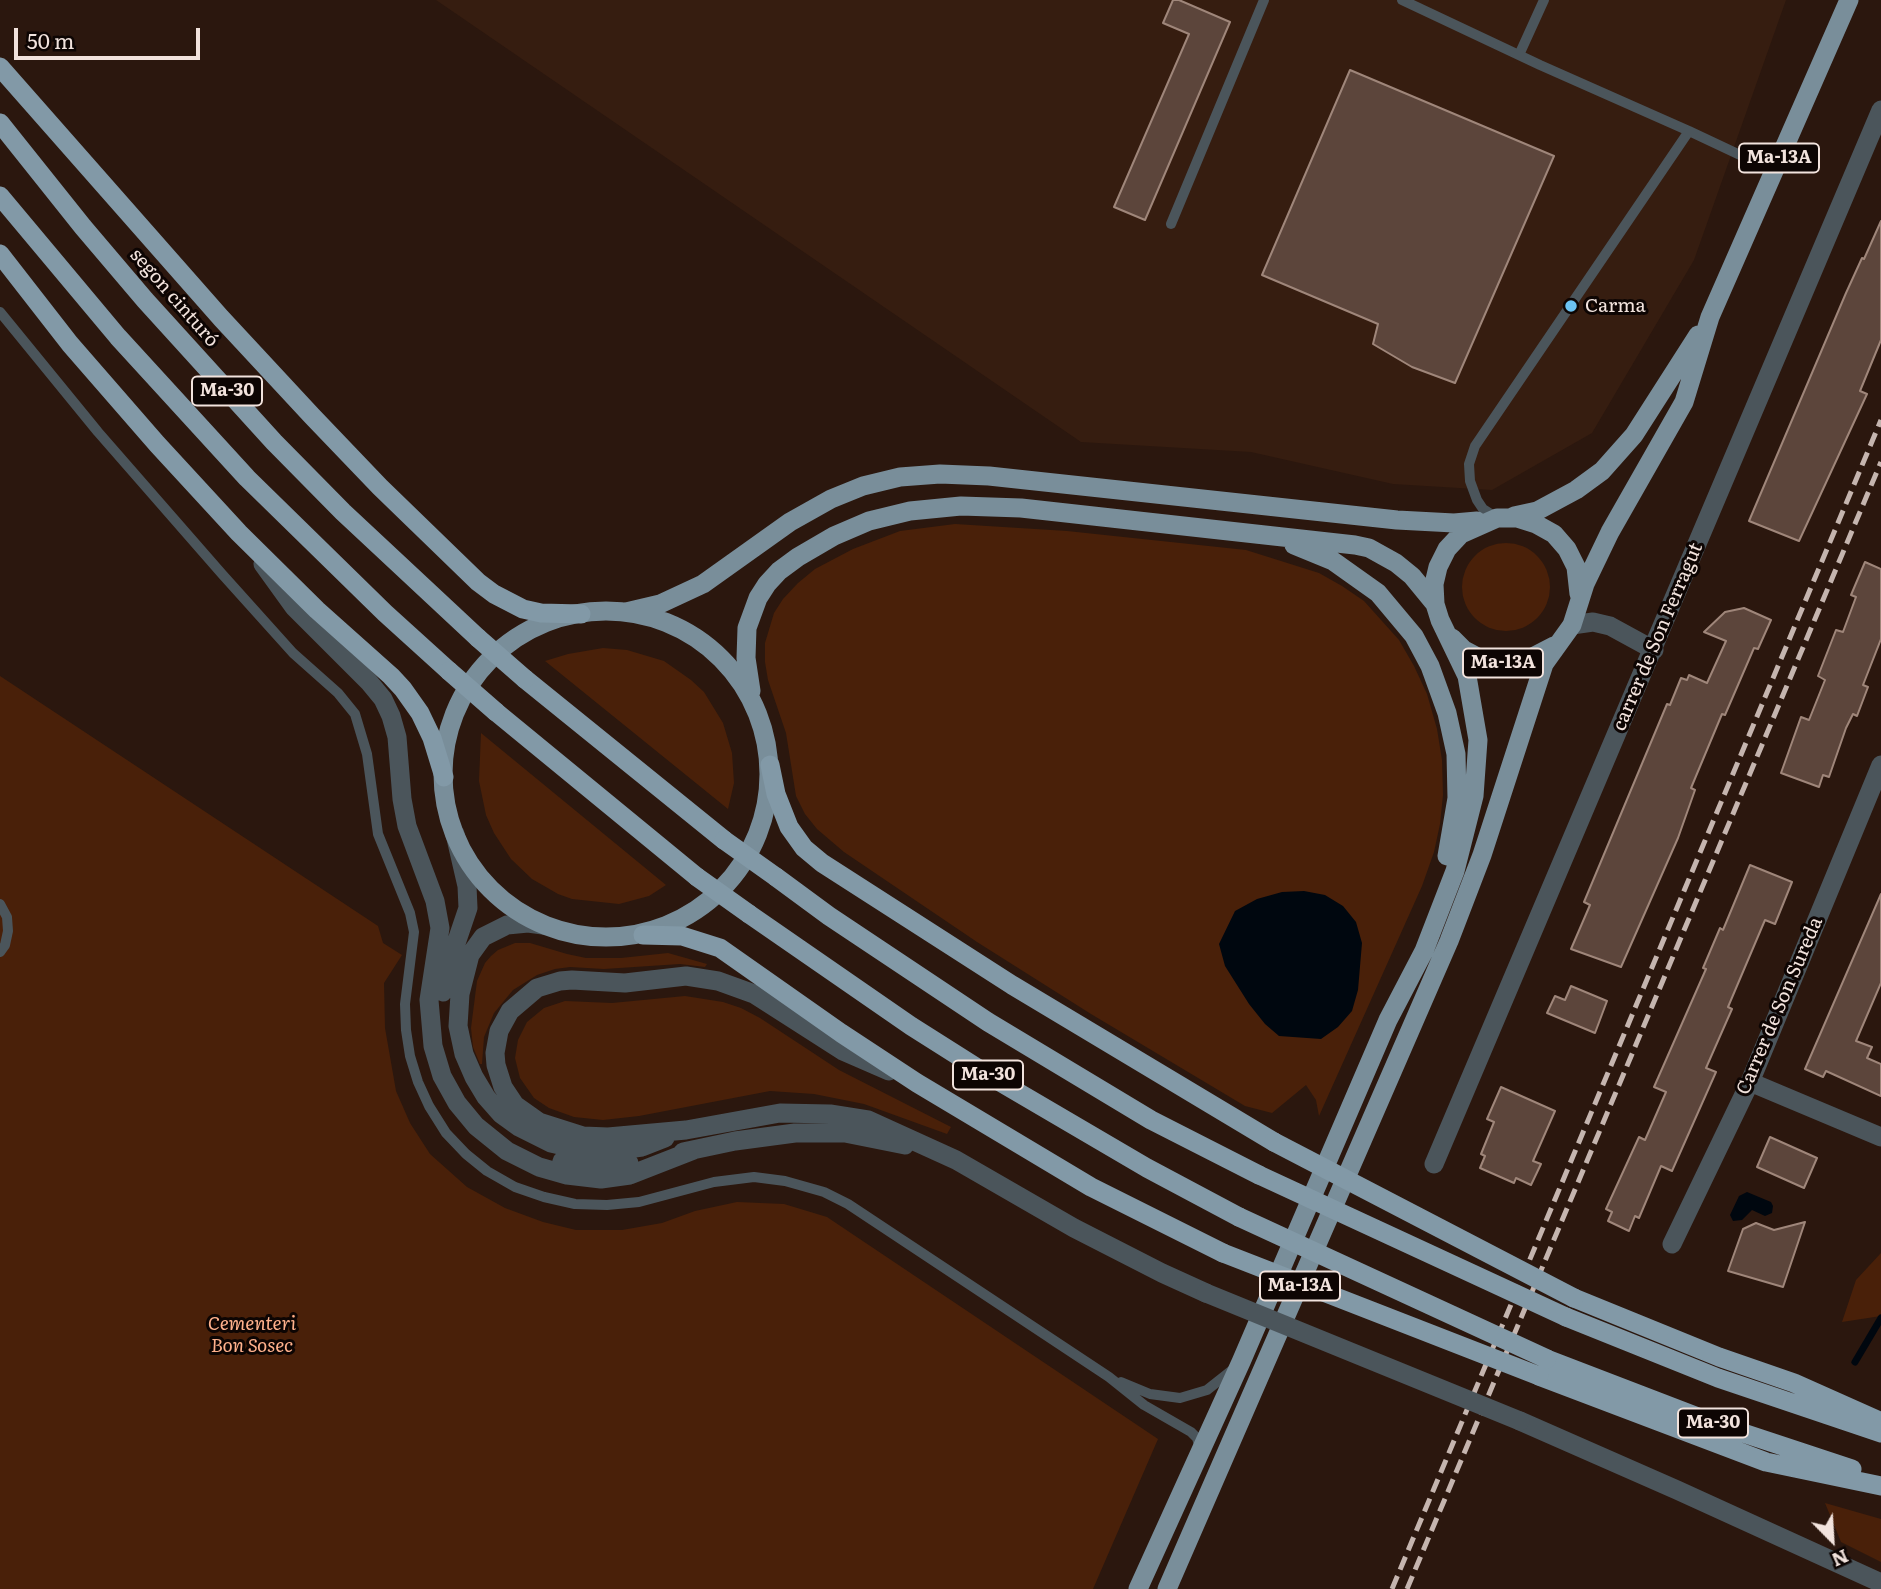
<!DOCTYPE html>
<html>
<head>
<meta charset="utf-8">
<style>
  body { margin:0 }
  #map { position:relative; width:1881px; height:1589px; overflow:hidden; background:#2b170e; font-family:Literata,serif }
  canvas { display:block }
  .north { position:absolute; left:1797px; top:1505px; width:70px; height:70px; -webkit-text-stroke:5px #0d0503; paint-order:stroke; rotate:156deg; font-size:19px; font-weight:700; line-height:28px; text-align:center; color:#f2e3dd }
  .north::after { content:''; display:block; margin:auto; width:24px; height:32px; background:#f2e3dd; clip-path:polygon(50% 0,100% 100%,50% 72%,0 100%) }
  .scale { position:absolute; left:14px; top:28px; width:186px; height:32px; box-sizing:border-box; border:4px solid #f2e3dd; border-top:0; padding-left:9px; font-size:21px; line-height:24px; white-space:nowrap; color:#f2e3dd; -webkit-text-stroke:5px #0d0503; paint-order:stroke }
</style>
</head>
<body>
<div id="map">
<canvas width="1881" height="1589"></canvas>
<div class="north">N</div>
<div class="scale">50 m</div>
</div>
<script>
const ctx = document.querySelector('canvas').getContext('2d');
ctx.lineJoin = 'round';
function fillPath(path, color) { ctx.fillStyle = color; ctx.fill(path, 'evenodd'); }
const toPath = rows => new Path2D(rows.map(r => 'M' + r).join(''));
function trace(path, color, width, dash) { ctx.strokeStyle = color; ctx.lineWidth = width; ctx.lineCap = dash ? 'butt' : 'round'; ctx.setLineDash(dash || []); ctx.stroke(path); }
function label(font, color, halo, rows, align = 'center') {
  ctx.font = font + ' Literata,serif'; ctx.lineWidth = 6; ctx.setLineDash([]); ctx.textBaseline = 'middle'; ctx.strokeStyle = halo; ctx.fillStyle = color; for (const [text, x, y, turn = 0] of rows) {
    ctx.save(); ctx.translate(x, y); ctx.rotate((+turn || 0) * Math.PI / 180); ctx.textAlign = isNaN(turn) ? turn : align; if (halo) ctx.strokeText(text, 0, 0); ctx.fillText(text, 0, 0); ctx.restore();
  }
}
fillPath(toPath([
  [436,0,1786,0,1694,260,1592,433,1492,490,1393,484,1251,452,1081,442]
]), '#361d10');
fillPath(toPath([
  [955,524,1067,531,1246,550,1319,573,1342,586,1364,601,1399,640,1414,666,1427,694,1437,729,1442,760,1443,795,1440,824,1434,852,1422,886,1319,1116,1316,1100,1306,1085,1272,1113,1245,1106,1091,1014,977,942,844,852,817,829,805,814,796,796,786,733,768,680,765,662,765,643,774,613,783,599,798,583,815,569,853,549,900,531],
  '1462 587a44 44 0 1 1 88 0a44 44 0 1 1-88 0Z',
  [603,648,627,650,664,661,691,680,704,692,723,723,732,753,734,783,728,809,545,661,568,654],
  [0,676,378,926,383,943,402,955,384,983,385,1028,396,1091,410,1123,430,1154,467,1187,505,1208,543,1222,576,1230,622,1230,662,1223,695,1211,737,1202,784,1204,827,1217,1158,1439,1093,1589,0,1589],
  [481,733,666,885,649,896,619,904,572,899,558,894,532,879,511,859,494,833,486,815,479,781],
  [515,943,530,943,567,954,586,958,621,958,668,953,707,964,705,967,680,964,604,969,570,967,555,969,537,975,513,990,494,1013,484,1037,482,1064,480,1064,473,1047,471,1028,477,981,485,963,491,956,498,950],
  [685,996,723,1002,741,1008,760,1018,839,1070,951,1127,947,1134,864,1104,814,1094,770,1091,639,1116,603,1120,574,1117,549,1108,534,1098,520,1078,515,1058,518,1040,527,1022,544,1008,565,1001,612,1003],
  [1881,1253,1881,1316,1842,1322,1856,1280],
  [1825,1503,1881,1519,1881,1562,1841,1542]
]), '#492009');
fillPath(toPath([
  [1304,891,1325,895,1343,906,1356,922,1362,943,1358,990,1352,1011,1338,1027,1321,1039,1279,1036,1265,1024,1249,1004,1225,966,1219,944,1235,911,1257,899,1282,892],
  [1747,1192,1771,1202,1773,1206,1772,1213,1765,1216,1752,1210,1742,1220,1733,1221,1730,1215,1739,1196]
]), '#00070f');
trace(toPath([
  [1855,1362,1881,1318]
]), '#00070f', 7);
const building = toPath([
  [1173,0,1179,0,1230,22,1145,220,1114,207,1189,34,1163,23,1173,0],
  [1350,70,1554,156,1455,383,1412,367,1373,344,1378,324,1262,275,1350,70],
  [1881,221,1881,340,1860,391,1867,394,1799,541,1749,521,1846,293,1862,258,1864,259,1881,221],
  [1865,562,1881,569,1881,639,1863,685,1868,687,1857,716,1853,714,1846,728,1829,777,1823,775,1819,787,1781,773,1801,717,1809,720,1825,680,1818,676,1836,630,1843,632,1856,597,1851,595,1865,562],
  [1744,608,1771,620,1758,649,1754,648,1725,715,1722,714,1691,788,1695,790,1678,838,1621,967,1571,949,1590,905,1584,902,1667,704,1670,705,1681,678,1687,680,1689,675,1707,683,1726,641,1704,632,1725,612,1744,608],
  [1750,865,1792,882,1775,924,1765,920,1728,1007,1732,1009,1706,1068,1716,1072,1672,1171,1661,1166,1639,1218,1635,1216,1629,1231,1608,1221,1612,1212,1606,1209,1639,1137,1645,1140,1666,1092,1654,1087,1706,969,1703,968,1720,928,1723,930,1750,865],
  [1881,894,1881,983,1856,1041,1872,1047,1867,1058,1881,1064,1881,1096,1826,1071,1823,1077,1805,1069,1881,894],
  [1571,986,1607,1001,1595,1033,1547,1013,1555,996,1565,1000,1571,986],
  [1501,1087,1555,1111,1533,1161,1541,1164,1531,1185,1516,1178,1514,1183,1480,1168,1485,1156,1481,1154,1494,1122,1487,1119,1501,1087],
  [1770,1137,1817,1158,1804,1188,1757,1167,1770,1137],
  [1805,1222,1783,1287,1728,1271,1743,1229,1756,1223,1774,1230,1805,1222]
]);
fillPath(building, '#5c453b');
trace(building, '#9f867a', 2);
trace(toPath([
  [1402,0,1540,65,1689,131],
  [1519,55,1544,0],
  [1171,224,1264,0],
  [0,312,98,432,222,574,293,653,338,693,355,714,367,754,378,834,410,913,414,932,405,1004,406,1030,410,1056,418,1082,429,1106,446,1133,466,1154,487,1171,515,1187,544,1197,575,1204,607,1205,639,1202,714,1182,754,1177,785,1181,824,1192,848,1204,1109,1377,1144,1405,1191,1432,1197,1438,1200,1448],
  [1497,518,1483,509,1477,500,1470,481,1469,464,1475,446,1689,131,1774,171],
  [0,904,7,917,8,931,5,945,0,952],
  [1121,1382,1150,1394,1180,1398,1207,1390,1231,1371]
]), '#4b555b', 10);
trace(toPath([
  [1572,625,1593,622,1610,626,1654,650],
  [1750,1082,1881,1137],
  [1434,1164,1881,110],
  [1672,1244,1750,1082,1881,765]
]), '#4b555b', 19);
trace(toPath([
  [263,564,294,607,369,682,383,699,391,716,397,737,402,799,407,826,435,901,440,928,429,1000,433,1046,442,1076,457,1103,476,1126,507,1151,539,1167,567,1175,601,1179,630,1175,694,1150],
  [543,925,528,923,507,925,483,937,470,955,460,994,458,1026,464,1054,474,1077,486,1097,501,1114,519,1127,551,1143,585,1151,613,1151,642,1147,665,1138],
  [443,992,448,967,468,908,467,886,455,834],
  [889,1071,843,1051,754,994,718,981,686,976,625,983,572,980,560,981,537,988,510,1011,499,1031,495,1053,496,1065,503,1087,515,1105,539,1122,583,1136,608,1137,686,1130,780,1113,830,1114,868,1120,956,1160,1074,1228,1162,1273,1206,1293],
  [683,1152,735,1141,795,1133,845,1133,905,1145],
  [562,1161,591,1165,629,1163],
  [1520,1421,1677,1490,1881,1583]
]), '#4b555b', 19);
trace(toPath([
  [1514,516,1537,511,1576,490,1602,471,1634,435,1698,335],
  [1294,545,1333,561,1378,593,1414,636,1430,666,1447,713,1456,754,1457,798,1447,856],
  '443 774a163 163 0 1 1 326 0a163 163 0 1 1-326 0Z',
  [626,612,660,604,703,584,790,522,831,499,863,486,900,477,940,474,989,476,1397,520,1454,523,1477,521],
  [1452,638,1464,650,1483,660,1504,664,1525,661,1554,646],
  [751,691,746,658,747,628,758,598,767,584,779,571,798,557,834,536,869,521,910,511,961,506,1021,508,1355,545,1369,548,1396,563,1412,576,1435,604],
  [1138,1589,1241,1362,1388,1020,1424,951,1455,871,1474,796,1478,740,1467,676,1440,620,1435,604,1434,584,1438,567,1447,549,1461,534,1497,518,1517,518,1536,524,1554,534,1567,549,1576,567,1579,594],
  [1167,1589,1449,941,1482,855,1544,664,1572,625,1585,584,1610,532,1684,402,1710,317,1849,0]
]), '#798e9a', 19);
trace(toPath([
  [0,67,221,318,312,416,380,487,478,582,494,594,523,609,541,613,581,614],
  [0,123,83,227,145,300,274,442,343,512,478,638],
  [0,196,118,337,247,478,385,613,449,671],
  [0,254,70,344,157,444,239,533,317,610,391,676,403,689,420,713,432,738,444,777],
  [525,679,724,840],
  [496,712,697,877],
  [770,765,776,794,789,827,804,848,822,863,1012,985,1274,1142],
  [776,877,829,916,988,1022,1151,1120,1259,1175],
  [749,914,911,1026,990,1076,1147,1168,1239,1217],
  [643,935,682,936,720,948,841,1033,917,1083,1091,1187,1223,1253],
  [1574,1298,1719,1357,1794,1383,1877,1420],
  [1566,1317,1718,1378,1881,1433],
  [1547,1359,1719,1425,1852,1469],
  [1539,1376,1766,1462,1881,1486]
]), '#8299a7', 19);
trace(toPath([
  [1392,1589,1881,420],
  [1407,1589,1881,462]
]), '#c5b5af', 5, [14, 7]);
trace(toPath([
  [1206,1293,1520,1421]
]), '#4b555b', 19);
trace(toPath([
  [478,638,525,679],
  [449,671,496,712],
  [724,840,776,877],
  [697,877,749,914],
  [1274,1142,1574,1298],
  [1259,1175,1566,1317],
  [1239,1217,1547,1359],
  [1223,1253,1539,1376]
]), '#8299a7', 19);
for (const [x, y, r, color] of [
  [1571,306,7,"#6cc3f2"]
]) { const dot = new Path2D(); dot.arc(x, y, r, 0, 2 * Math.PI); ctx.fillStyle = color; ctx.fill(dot); trace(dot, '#0d0503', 2.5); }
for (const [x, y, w] of [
  [1779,158,80],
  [227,391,70],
  [1503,663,80],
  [988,1075,70],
  [1300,1286,80],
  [1713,1423,70]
]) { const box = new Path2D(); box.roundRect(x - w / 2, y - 14.5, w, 29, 5); ctx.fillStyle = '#0d0503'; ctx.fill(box); trace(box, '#f2e3dd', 2); }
label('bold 18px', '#f2e3dd', null, [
  ["Ma-13A",1779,158],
  ["Ma-30",227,391],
  ["Ma-13A",1503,663],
  ["Ma-30",988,1075],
  ["Ma-13A",1300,1286],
  ["Ma-30",1713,1423]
]);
label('19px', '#f2e3dd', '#0d0503', [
  ["segon cinturó",174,298,49],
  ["carrer de Son Ferragut",1658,637,-67],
  ["Carrer de Son Sureda",1780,1006,-67]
]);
label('19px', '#f2e3dd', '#0d0503', [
  ["Carma",1585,306]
], 'left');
label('italic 19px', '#ffb18c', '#0d0503', [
  ["Cementeri",252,1324],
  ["Bon Sosec",252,1346]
]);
</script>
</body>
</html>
